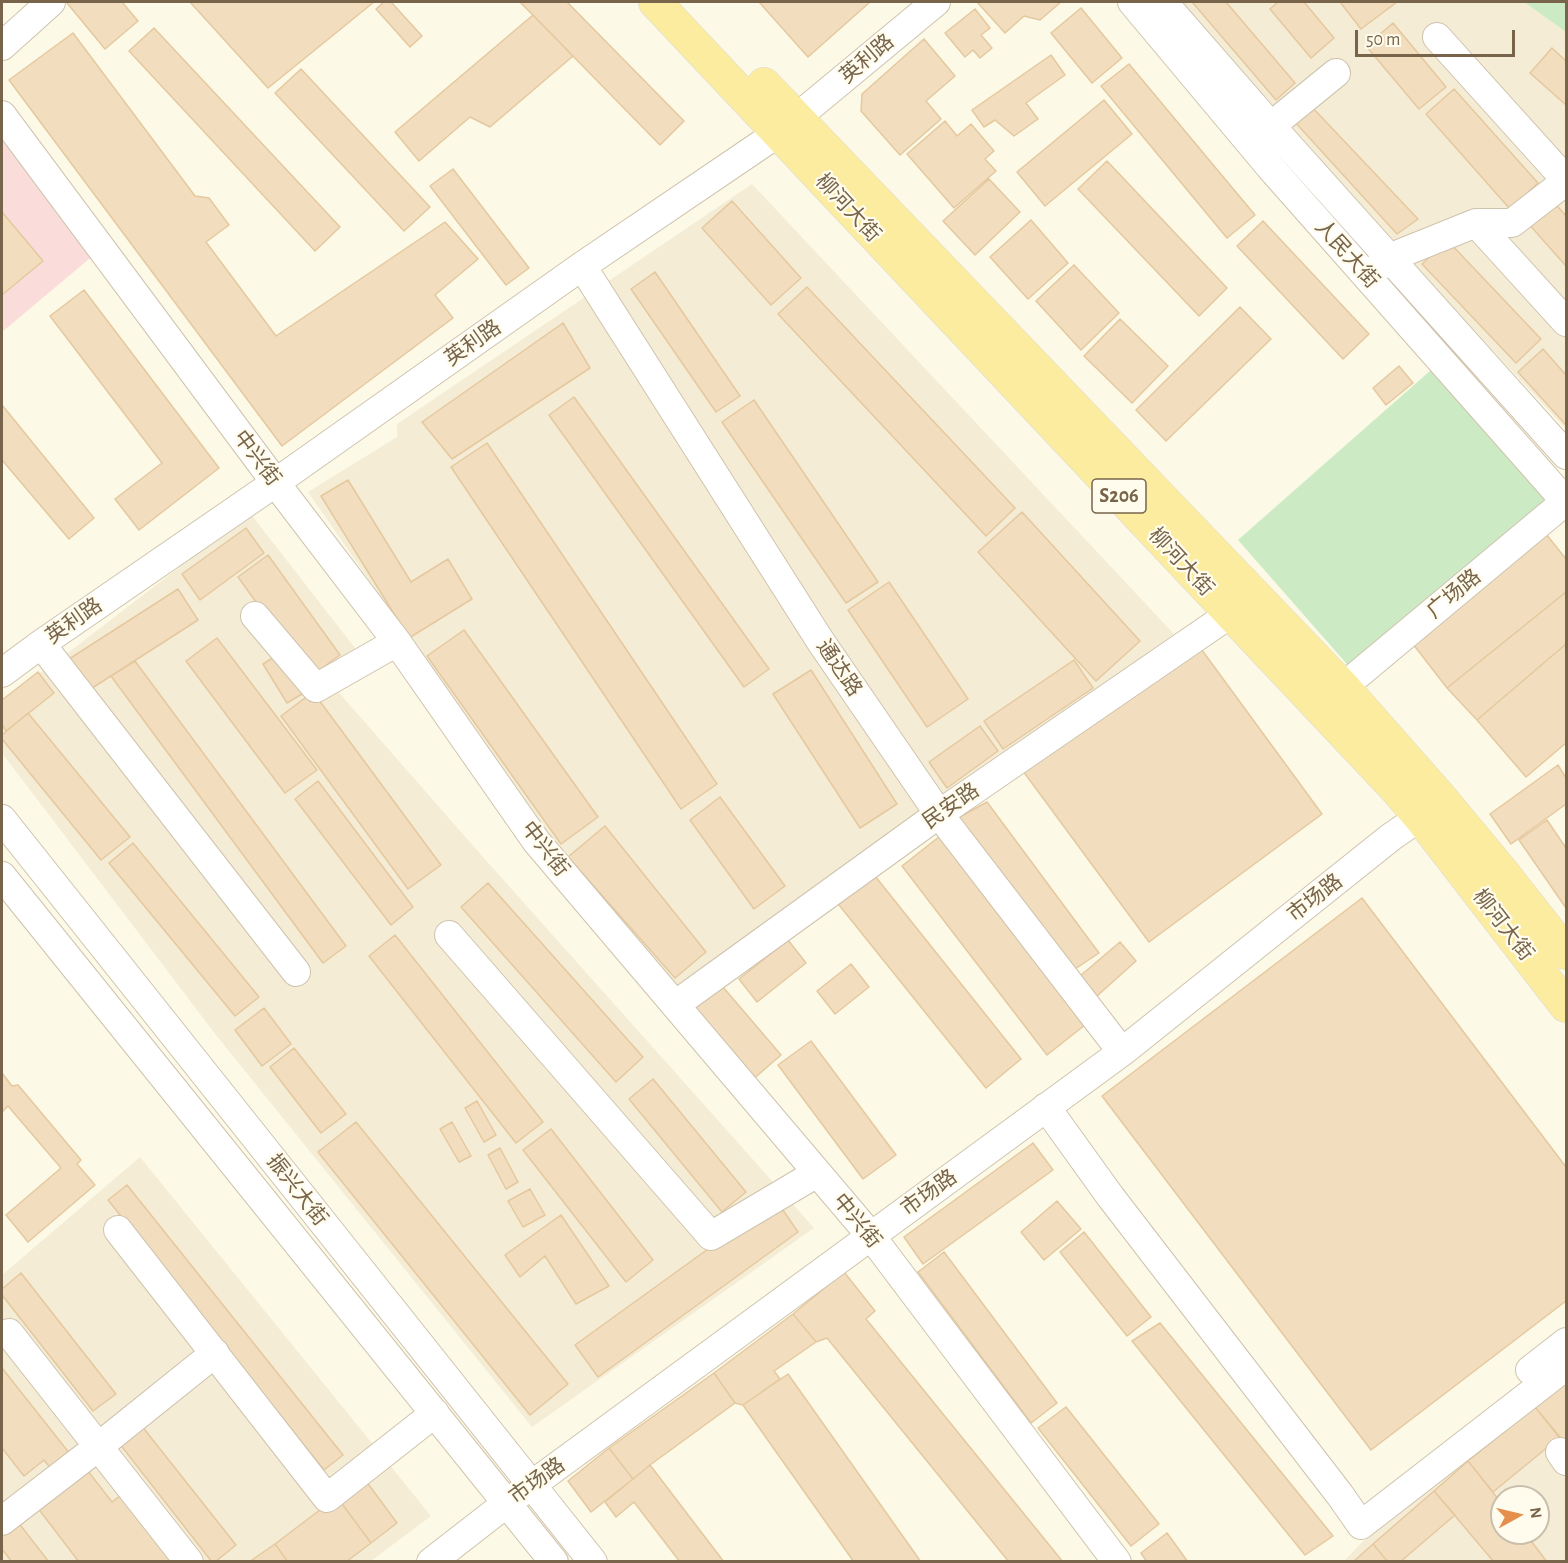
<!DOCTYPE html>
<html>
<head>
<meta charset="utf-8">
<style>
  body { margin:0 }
  #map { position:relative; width:1568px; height:1563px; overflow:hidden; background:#fcf9e7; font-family:"Alegreya Sans",sans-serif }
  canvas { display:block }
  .frame { position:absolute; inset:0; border:3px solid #77644b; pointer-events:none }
  .north { position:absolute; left:1490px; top:1485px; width:60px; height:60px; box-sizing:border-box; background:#fffced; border:2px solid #c9bfac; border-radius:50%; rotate:82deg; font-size:16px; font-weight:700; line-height:24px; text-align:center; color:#77644b }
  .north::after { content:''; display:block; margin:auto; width:21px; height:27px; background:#e68f4c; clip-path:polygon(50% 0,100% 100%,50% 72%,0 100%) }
  .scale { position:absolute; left:1355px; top:30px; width:160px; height:27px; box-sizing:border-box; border:3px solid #77644b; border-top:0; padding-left:8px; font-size:18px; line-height:21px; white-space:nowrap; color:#77644b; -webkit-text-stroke:4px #fffced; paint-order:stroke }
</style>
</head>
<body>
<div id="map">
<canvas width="1568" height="1563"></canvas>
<div class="frame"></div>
<div class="north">N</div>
<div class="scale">50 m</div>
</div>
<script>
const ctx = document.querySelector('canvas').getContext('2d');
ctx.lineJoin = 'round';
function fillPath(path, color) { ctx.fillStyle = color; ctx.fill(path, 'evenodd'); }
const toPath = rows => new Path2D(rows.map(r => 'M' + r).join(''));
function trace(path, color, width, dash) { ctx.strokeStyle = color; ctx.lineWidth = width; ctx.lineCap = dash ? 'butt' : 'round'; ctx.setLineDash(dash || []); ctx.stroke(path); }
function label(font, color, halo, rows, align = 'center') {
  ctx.font = font + ' "Alegreya Sans","Noto Sans SC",sans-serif'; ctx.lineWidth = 4.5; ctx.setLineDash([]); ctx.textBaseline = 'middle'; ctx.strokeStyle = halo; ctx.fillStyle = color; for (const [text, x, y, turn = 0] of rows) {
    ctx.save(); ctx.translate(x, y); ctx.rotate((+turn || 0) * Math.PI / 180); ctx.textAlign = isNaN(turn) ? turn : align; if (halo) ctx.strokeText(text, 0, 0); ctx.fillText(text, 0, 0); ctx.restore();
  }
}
fillPath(toPath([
  [1184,2,1524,2,1566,32,1566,429,1279,120,1178,7],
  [752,184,1174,634,919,817,671,989,510,784,308,492,397,437,397,424],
  [250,513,355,648,333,686,483,857,814,1228,532,1427,216,1035,2,753,2,699,56,662],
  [140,1157,431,1516,371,1561,2,1561,2,1275],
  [1566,1373,1566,1561,1343,1562,1402,1501],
  [1502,1497,1538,1497,1538,1533,1502,1533]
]), '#f4ecd5');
fillPath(toPath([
  [2,140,95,254,2,332]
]), '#faddda');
fillPath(toPath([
  [1524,2,1566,2,1566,32],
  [1431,370,1546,501,1353,671,1238,540]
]), '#ccebc5');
const building = toPath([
  [69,2,122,2,138,21,105,49,67,3,69,2],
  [190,2,374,2,268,88,190,2],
  [384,2,391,2,422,36,410,47,376,9,384,2],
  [520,2,567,2,684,121,660,145,520,2],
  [759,2,870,2,808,57,759,2],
  [977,2,1061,2,1040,20,1024,16,1005,33,977,2],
  [1195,2,1226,2,1295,83,1276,100,1193,3,1195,2],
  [1278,2,1304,2,1334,38,1311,58,1270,9,1278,2],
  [1340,2,1397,2,1361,29,1340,2],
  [1081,8,1122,58,1092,83,1051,33,1081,8],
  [975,9,990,28,981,35,992,48,980,58,973,50,965,57,945,33,975,9],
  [533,15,573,56,490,127,470,117,419,161,395,132,533,15],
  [1393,23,1446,87,1419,109,1366,46,1393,23],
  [154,28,340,227,315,251,129,51,154,28],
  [73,33,195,196,209,198,229,225,206,242,276,336,445,222,478,259,435,295,453,318,282,446,9,80,73,33],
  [924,39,955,76,926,101,941,119,900,155,861,111,862,94,924,39],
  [1552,48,1566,61,1566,105,1530,73,1552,48],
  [1051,55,1065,75,1026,103,1038,119,1014,136,995,120,984,127,972,110,1051,55],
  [1129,64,1255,215,1227,238,1101,86,1129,64],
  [301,69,430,207,404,231,275,93,301,69],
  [1454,89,1538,183,1510,209,1426,114,1454,89],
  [1104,100,1132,134,1045,206,1017,172,1104,100],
  [1310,105,1418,219,1397,234,1294,121,1310,105],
  [945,121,957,136,971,124,994,151,985,159,996,171,954,208,907,154,945,121],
  [1107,161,1227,288,1199,316,1078,189,1107,161],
  [453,169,529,268,506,285,430,186,453,169],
  [989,179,1020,212,975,255,943,221,989,179],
  [1552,200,1566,216,1566,266,1527,222,1552,200],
  [732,201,801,278,771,305,702,228,732,201],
  [2,212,43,261,2,295,2,212],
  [1031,220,1068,263,1028,299,990,257,1031,220],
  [1263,221,1369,334,1343,359,1237,246,1263,221],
  [1447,240,1541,339,1516,363,1422,264,1447,240],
  [1074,265,1119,313,1081,350,1036,301,1074,265],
  [655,272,740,396,716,412,631,289,655,272],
  [807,287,1015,508,986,536,778,314,807,287],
  [84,290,219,468,139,530,115,499,162,463,50,316,84,290],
  [1240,307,1271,339,1166,441,1136,410,1240,307],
  [1120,319,1168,366,1132,403,1084,356,1120,319],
  [563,323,590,368,452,459,422,422,563,323],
  [1543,349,1566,375,1566,425,1518,372,1543,349],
  [1399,366,1413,383,1386,405,1373,388,1399,366],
  [574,397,769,669,744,687,549,415,574,397],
  [754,400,878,582,846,603,722,422,754,400],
  [2,405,94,518,69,539,2,460,2,405],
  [487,443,717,784,681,809,451,467,487,443],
  [348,480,411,582,448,559,472,599,409,638,321,496,348,480],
  [1022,512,1140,641,1096,681,978,552,1022,512],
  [246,528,264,553,200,600,182,574,246,528],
  [1546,534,1566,559,1566,592,1447,688,1413,644,1546,534],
  [268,555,340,655,310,677,238,577,268,555],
  [889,582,968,699,927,727,848,610,889,582],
  [178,589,198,620,86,692,66,661,178,589],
  [1566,592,1566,644,1477,720,1447,688,1566,592],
  [464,630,598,817,561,844,427,656,464,630],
  [217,638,317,770,285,793,186,661,217,638],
  [1196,642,1322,814,1149,942,1023,771,1196,642],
  [1566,644,1566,743,1526,777,1477,720,1566,644],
  [282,652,307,691,287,703,263,664,282,652],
  [1074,660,1093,688,1003,749,984,721,1074,660],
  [135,661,346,946,323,963,111,676,135,661],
  [811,670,897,804,860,828,773,694,811,670],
  [38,672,54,693,6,731,2,724,2,700,38,672],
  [313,692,441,865,408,889,281,716,313,692],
  [28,713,130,837,101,860,2,739,2,735,28,713],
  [980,726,998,751,947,788,929,762,980,726],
  [1558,765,1566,778,1566,804,1511,844,1490,814,1558,765],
  [318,781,413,907,391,925,295,799,318,781],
  [720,797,785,886,754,909,690,820,720,797],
  [987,802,1099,953,1075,969,958,818,987,802],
  [1547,820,1566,848,1566,908,1519,840,1547,820],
  [605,826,706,952,675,978,568,857,605,826],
  [940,836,1085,1025,1047,1055,902,866,940,836],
  [133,843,259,997,235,1016,109,863,133,843],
  [871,871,1021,1059,986,1088,835,900,871,871],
  [488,883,643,1057,616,1082,461,907,488,883],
  [1362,898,1566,1167,1566,1301,1371,1450,1102,1096,1362,898],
  [395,935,543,1122,516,1143,369,956,395,935],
  [788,940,806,963,757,1002,739,979,788,940],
  [1120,942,1136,961,1097,996,1080,976,1120,942],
  [851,964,869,987,835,1014,817,991,851,964],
  [717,980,781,1055,751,1081,687,1007,717,980],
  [264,1008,291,1044,262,1066,235,1030,264,1008],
  [811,1041,896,1155,863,1179,778,1065,811,1041],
  [294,1048,346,1114,321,1133,270,1067,294,1048],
  [2,1073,12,1086,18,1085,81,1160,77,1164,95,1185,28,1242,6,1215,61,1168,8,1106,2,1112,2,1073],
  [653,1079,746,1192,722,1212,629,1099,653,1079],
  [477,1101,496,1135,484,1142,465,1108,477,1101],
  [356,1122,568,1384,530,1415,318,1152,356,1122],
  [452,1122,471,1156,459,1162,440,1129,452,1122],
  [551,1129,653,1260,626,1282,523,1150,551,1129],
  [1033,1143,1053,1170,923,1264,904,1237,1033,1143],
  [500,1148,518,1182,506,1189,488,1155,500,1148],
  [127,1185,343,1455,324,1470,108,1200,127,1185],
  [530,1189,545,1215,523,1227,508,1201,530,1189],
  [776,1200,798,1232,598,1377,575,1345,776,1200],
  [1057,1201,1081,1229,1044,1260,1021,1232,1057,1201],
  [561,1215,609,1286,576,1304,545,1256,520,1277,505,1255,561,1215],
  [1084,1232,1151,1317,1127,1336,1060,1252,1084,1232],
  [944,1252,1057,1403,1031,1423,918,1272,944,1252],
  [844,1272,875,1311,866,1319,1063,1562,1009,1562,827,1338,816,1342,793,1314,844,1272],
  [21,1273,116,1394,93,1411,2,1295,2,1289,21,1273],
  [793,1314,816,1342,774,1371,780,1379,743,1405,735,1403,714,1373,793,1314],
  [1160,1323,1333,1536,1305,1555,1132,1341,1160,1323],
  [2,1368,70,1454,51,1469,44,1460,24,1476,2,1448,2,1368],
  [714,1373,735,1403,650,1465,633,1479,609,1448,714,1373],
  [788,1374,921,1562,854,1562,743,1405,788,1374],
  [1566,1383,1566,1446,1535,1407,1566,1383],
  [1066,1407,1159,1524,1131,1546,1038,1428,1066,1407],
  [1535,1407,1560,1437,1493,1492,1468,1461,1535,1407],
  [141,1425,236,1545,215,1562,212,1562,119,1443,141,1425],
  [609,1448,633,1479,591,1512,568,1481,609,1448],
  [1468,1461,1502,1504,1502,1533,1525,1533,1547,1562,1494,1562,1434,1491,1468,1461],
  [650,1465,724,1562,680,1562,634,1502,616,1517,605,1502,650,1465],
  [84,1466,112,1502,124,1493,174,1562,79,1562,34,1503,84,1466],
  [363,1477,397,1523,371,1543,337,1497,363,1477],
  [1434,1491,1455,1515,1400,1562,1388,1562,1373,1544,1434,1491],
  [337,1497,371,1543,346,1562,288,1562,275,1544,337,1497],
  [14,1517,49,1562,12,1562,2,1549,2,1527,14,1517],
  [1167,1533,1188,1562,1147,1562,1141,1553,1167,1533],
  [275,1544,288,1562,249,1562,275,1544],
  [1373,1544,1388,1562,1353,1562,1373,1544]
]);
fillPath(building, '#f2debe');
trace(building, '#e5c89e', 1.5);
const minor = toPath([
  [1132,2,1270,167,1566,502],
  [1163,2,1271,126,1566,455],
  [1437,37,1566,180],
  [2,46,51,2],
  [2,115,281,490,397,642,536,841,871,1236,1117,1562],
  [1271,126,1336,73],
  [1476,223,1566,322],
  [582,266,821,642,939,814,1122,1052],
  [1376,269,1389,258,1476,223,1512,223,1566,181],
  [255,616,316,688,397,642],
  [41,644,296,972],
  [2,673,41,644,275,483,582,266,778,133,936,2],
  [1343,687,1566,501],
  [2,819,593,1562],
  [2,876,554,1562],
  [449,935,711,1236,817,1173],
  [675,1005,939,814,1230,614],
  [1046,1107,1110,1196,1340,1495,1361,1525,1566,1366],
  [118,1230,327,1498,435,1413],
  [9,1333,189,1562],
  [1530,1370,1566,1342],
  [1560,1452,1566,1461],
  [2,1521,98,1447,215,1353],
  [431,1562,507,1503,1122,1052,1391,837,1420,817]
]);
const major = toPath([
  [655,2,1396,789,1420,817,1566,1006],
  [764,84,1343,687,1441,798,1500,869,1566,953]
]);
trace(minor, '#cfc3ad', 30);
trace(major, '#dedad4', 34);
trace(minor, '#fff', 28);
trace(major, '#fbec9f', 33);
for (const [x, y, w] of [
  [1119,496,54]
]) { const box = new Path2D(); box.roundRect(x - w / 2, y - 17, w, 34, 4.5); ctx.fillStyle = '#fffced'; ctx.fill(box); trace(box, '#77644b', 1.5); }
label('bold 20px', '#77644b', null, [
  ["S206",1119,496]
]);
label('21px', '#77644b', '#fffced', [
  ["英利路",867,59,-40],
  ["柳河大街",848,208,47],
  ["人民大街",1347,254,48],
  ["英利路",473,343,-35],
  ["中兴街",257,458,53],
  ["柳河大街",1181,562,47],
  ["广场路",1454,594,-40],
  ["英利路",74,621,-35],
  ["通达路",839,668,56],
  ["民安路",951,806,-35],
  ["中兴街",545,849,52],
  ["市场路",1315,898,-38],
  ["柳河大街",1503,925,52],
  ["振兴大街",297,1190,52],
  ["市场路",929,1193,-36],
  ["中兴街",857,1221,51],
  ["市场路",537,1481,-36]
]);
</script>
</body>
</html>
